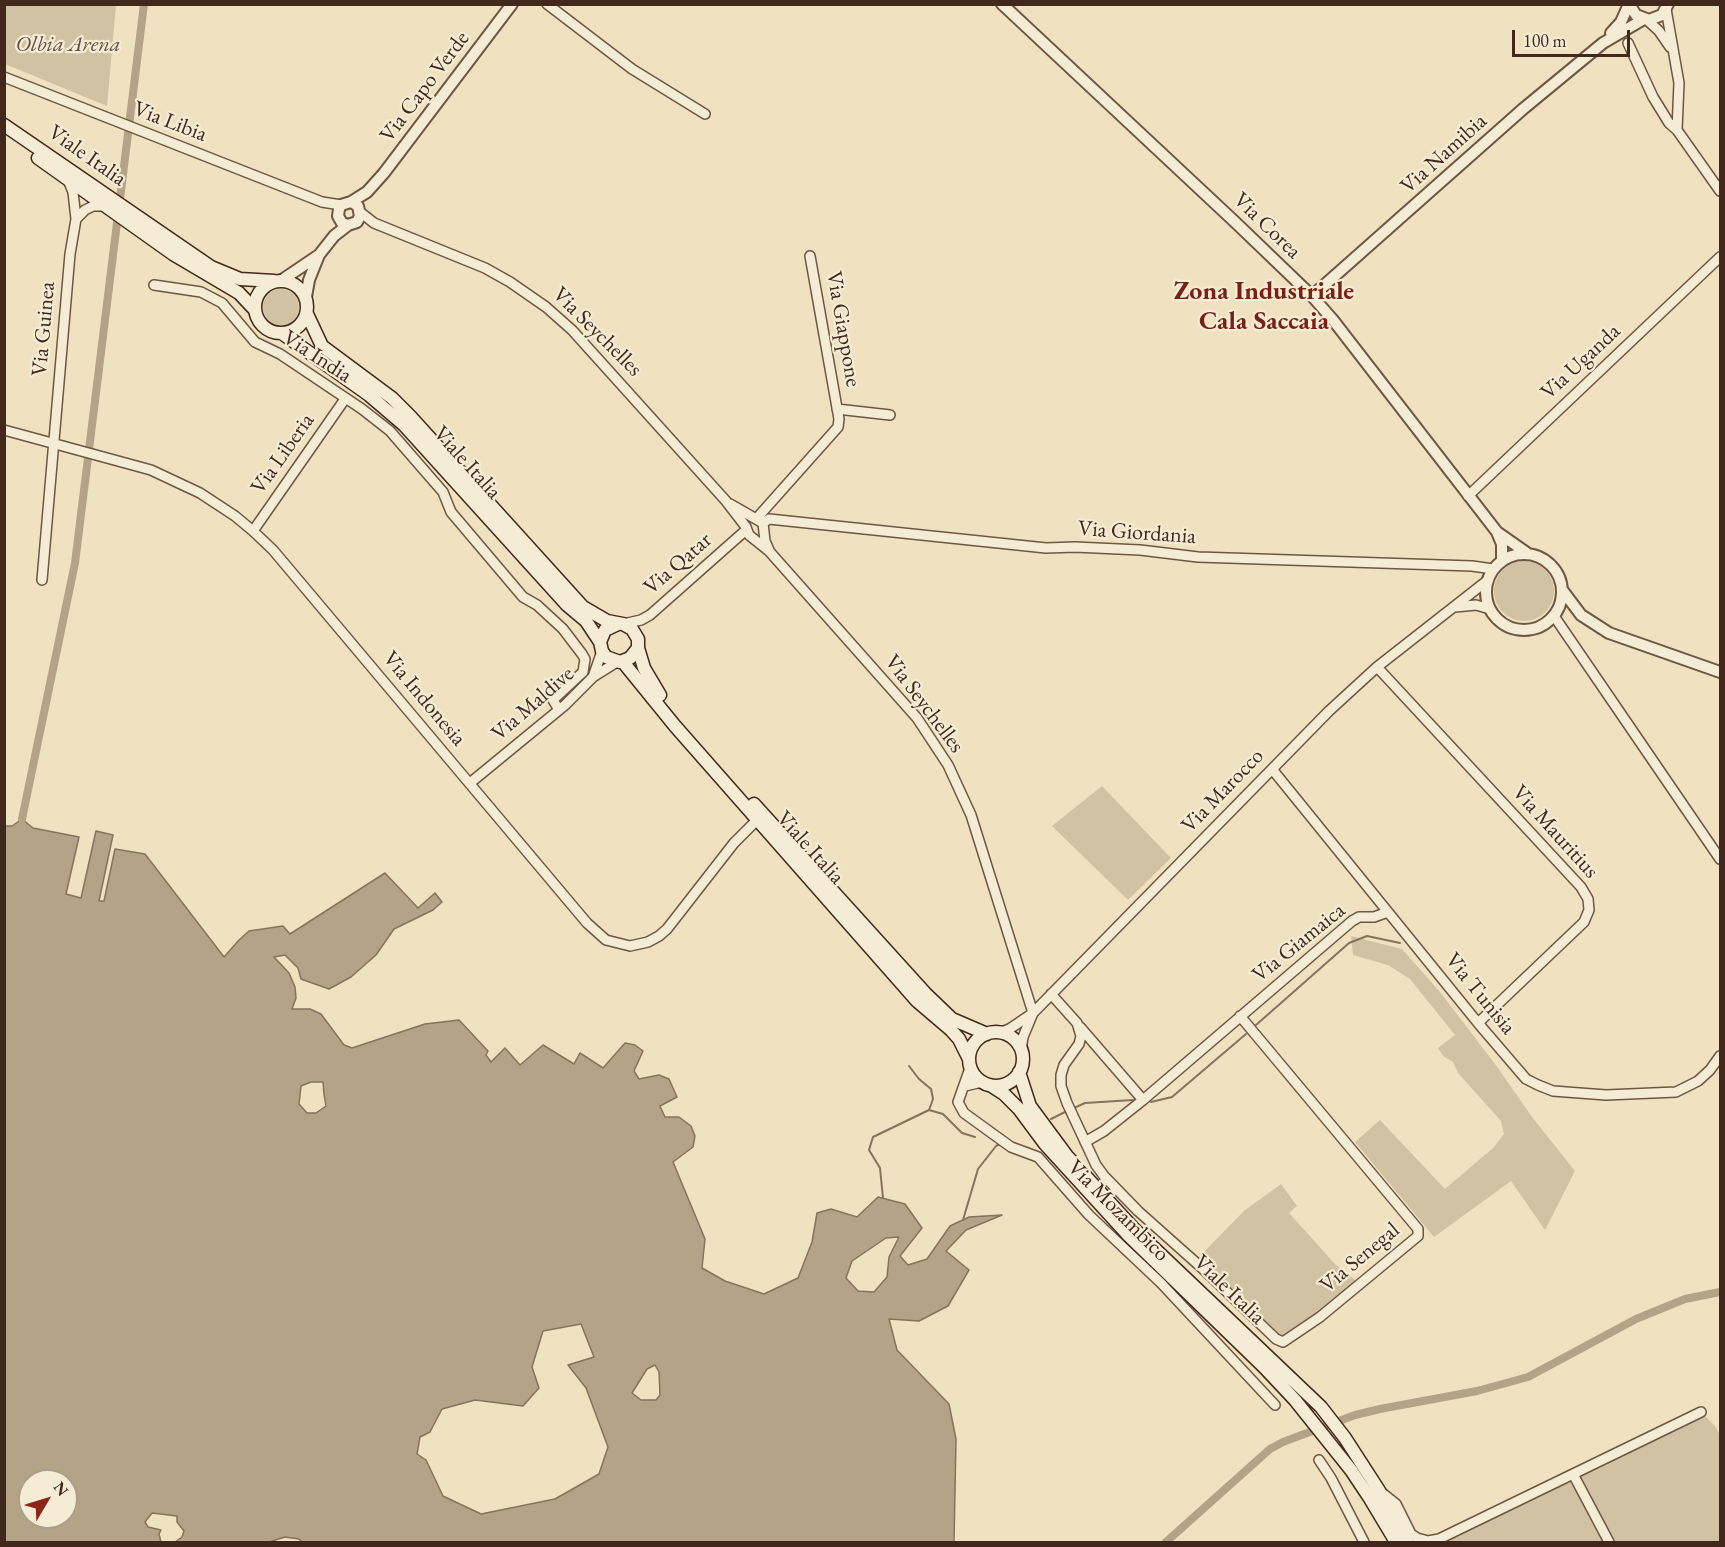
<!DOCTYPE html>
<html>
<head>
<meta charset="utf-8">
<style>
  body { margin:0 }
  #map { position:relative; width:1725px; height:1547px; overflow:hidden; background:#f0e2c0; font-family:"EB Garamond",serif }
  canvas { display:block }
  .frame { position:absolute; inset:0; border:6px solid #42281c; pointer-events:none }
  .north { position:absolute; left:18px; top:1469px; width:60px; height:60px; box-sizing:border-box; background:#f5ecd6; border:2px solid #ad9e8c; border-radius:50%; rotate:52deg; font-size:16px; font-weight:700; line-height:24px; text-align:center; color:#42281c }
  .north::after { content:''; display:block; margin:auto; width:21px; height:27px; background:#8f2418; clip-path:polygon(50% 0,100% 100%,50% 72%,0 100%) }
  .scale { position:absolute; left:1512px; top:30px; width:118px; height:27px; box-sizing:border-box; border:3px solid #42281c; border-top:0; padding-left:8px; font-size:18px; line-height:21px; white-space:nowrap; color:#42281c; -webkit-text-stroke:4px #f5ecd6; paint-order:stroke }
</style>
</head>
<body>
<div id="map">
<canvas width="1725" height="1547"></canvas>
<div class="frame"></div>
<div class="north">N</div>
<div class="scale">100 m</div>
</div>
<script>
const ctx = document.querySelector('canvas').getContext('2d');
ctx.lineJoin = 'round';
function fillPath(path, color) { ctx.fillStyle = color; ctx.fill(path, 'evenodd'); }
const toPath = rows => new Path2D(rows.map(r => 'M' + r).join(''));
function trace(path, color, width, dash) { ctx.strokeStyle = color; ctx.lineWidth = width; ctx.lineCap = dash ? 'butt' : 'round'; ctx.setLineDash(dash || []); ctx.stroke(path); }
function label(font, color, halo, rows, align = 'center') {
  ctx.font = font + ' "EB Garamond",serif'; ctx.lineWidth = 4.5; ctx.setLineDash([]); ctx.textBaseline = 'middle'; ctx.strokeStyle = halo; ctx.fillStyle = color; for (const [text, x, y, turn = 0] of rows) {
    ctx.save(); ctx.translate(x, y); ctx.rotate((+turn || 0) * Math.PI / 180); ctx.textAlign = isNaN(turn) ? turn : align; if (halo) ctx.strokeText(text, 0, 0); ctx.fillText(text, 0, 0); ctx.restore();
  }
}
fillPath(toPath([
  [4,5,116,5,107,106,5,64],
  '263 307a18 18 0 1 1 36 0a18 18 0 1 1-36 0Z',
  '1494 591a30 30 0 1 1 60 0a30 30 0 1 1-60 0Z',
  [1102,786,1171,858,1128,900,1052,826],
  [1351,936,1402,949,1440,992,1498,1068,1532,1117,1575,1171,1545,1230,1511,1181,1434,1237,1355,1142,1380,1120,1445,1189,1494,1147,1504,1134,1501,1121,1458,1073,1453,1062,1443,1056,1438,1048,1455,1035,1410,979,1388,965,1353,955],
  [1281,1184,1297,1206,1289,1213,1335,1264,1358,1282,1285,1340,1199,1257,1244,1211],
  [1701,1412,1715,1426,1720,1435,1720,1542,1435,1542]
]), '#d2c2a4');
const water = toPath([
  [22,819,33,828,79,837,66,894,81,898,96,831,113,835,99,901,104,901,115,849,145,854,224,957,239,940,249,931,283,926,290,934,385,873,418,908,435,893,442,902,433,910,394,929,376,955,351,977,329,989,301,979,298,968,285,955,274,957,289,973,295,987,296,998,292,1009,310,1009,321,1014,344,1045,352,1048,425,1024,459,1020,488,1051,486,1055,491,1062,505,1048,520,1065,543,1045,574,1064,580,1053,603,1068,625,1043,635,1045,643,1051,634,1071,639,1079,659,1075,669,1079,677,1097,660,1106,665,1117,679,1117,691,1126,695,1136,693,1147,673,1162,705,1239,702,1268,725,1281,764,1294,798,1278,812,1242,817,1213,831,1209,857,1217,878,1197,905,1204,922,1228,900,1256,908,1265,927,1259,950,1226,969,1217,1002,1215,966,1230,946,1251,969,1270,948,1306,919,1321,889,1319,897,1350,949,1404,956,1439,954,1542,302,1542,299,1539,285,1537,269,1542,175,1542,182,1537,184,1531,177,1522,177,1516,152,1513,145,1522,148,1527,161,1530,159,1534,161,1542,5,1542,4,826,12,826,22,819],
  [311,1082,323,1082,324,1094,326,1106,316,1113,307,1113,299,1104,301,1086,311,1082],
  [899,1237,889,1257,887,1277,874,1292,858,1291,846,1278,852,1261,886,1238,899,1237],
  [581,1324,594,1357,568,1365,586,1388,608,1447,599,1474,555,1499,481,1514,443,1496,426,1460,417,1454,420,1437,430,1432,442,1409,475,1400,523,1406,539,1388,532,1367,543,1331,581,1324],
  [655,1365,659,1372,660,1395,656,1400,641,1400,632,1393,647,1369,655,1365],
  [30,1481,66,1481,66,1517,30,1517,30,1481]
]);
fillPath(water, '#b5a388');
trace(water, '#87725d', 1.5);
trace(toPath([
  [1256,1025,1349,943,1367,936,1400,943],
  [909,1066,919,1079,931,1089,933,1099,929,1110],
  [1151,1102,1172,1097,1246,1034],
  [1074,1108,1085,1103,1133,1100],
  [1051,1119,1069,1110],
  [883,1198,880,1168,869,1150,873,1137,929,1110,943,1114,962,1133,975,1137],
  [963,1220,978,1169,996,1146,1002,1143]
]), '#87725d', 2);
trace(toPath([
  [22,819,75,563,144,4],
  [1166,1542,1270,1449,1283,1442,1355,1415,1380,1409,1477,1391,1528,1377,1636,1319,1685,1299,1720,1292]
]), '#b5a388', 8);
const minor = toPath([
  [547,4,632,69,705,114],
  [1666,9,1679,83,1677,130,1720,191],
  [1646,19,1659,31,1670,47],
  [1628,43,1653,97,1669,123,1677,130],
  [4,77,322,202,341,205],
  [360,212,374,223,485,268,510,282,546,307,572,330,726,501,746,527,749,535,769,551,917,718,948,765,971,815,1033,1013],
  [76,219,85,210,93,206,105,206],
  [154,285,201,292,222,303,255,342,280,354,362,409,390,431,443,492,451,512,523,597,537,605,563,629,582,654,585,659,583,672,553,700,559,710],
  [837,409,890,415],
  [4,430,151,470,200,493,235,516,253,531,273,550,587,923,606,940,630,946,648,942,659,936,667,929,734,843,757,820],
  [1468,496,1720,257],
  [730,504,763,523,765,541,769,550],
  [757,518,838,427,839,419,810,256],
  [763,523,769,519,1046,548,1075,547,1140,550,1198,557,1472,566,1493,569],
  [253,531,345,399],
  [42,580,70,254,76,219,73,192,68,180],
  [1455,607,1476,605,1490,609],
  [1554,616,1720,859],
  [623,624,641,620,650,615,746,530],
  [1377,667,1581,887,1588,899,1589,910,1584,922,1478,1023],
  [593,677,602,651],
  [1272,769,1478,1023,1526,1079,1538,1085,1553,1091,1606,1095,1676,1092,1698,1081,1710,1070,1720,1056],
  [470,783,565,705,593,677,617,662],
  [1051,994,1077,1023,1081,1036,1079,1044,1064,1065,1061,1075,1061,1086,1067,1103,1096,1165,1104,1176,1138,1211,1202,1268,1276,1339,1283,1342,1320,1317,1418,1236,1418,1229,1240,1016],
  [1080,1027,1143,1100],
  [1000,1033,1011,1028,1033,1013,1329,711,1377,667,1488,580],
  [1021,1050,1023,1037,1033,1013],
  [970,1068,958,1102,964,1113,1011,1147,1038,1157,1089,1215,1161,1283,1275,1405],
  [965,1086,982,1082],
  [1085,1142,1104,1131,1143,1100,1352,921,1359,917,1374,917,1388,912],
  [1319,1460,1331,1478,1364,1542],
  [1573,1474,1609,1542],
  [1381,1492,1396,1504,1411,1534,1417,1538,1428,1541,1439,1539,1701,1412]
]);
const tertiary = toPath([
  [1002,4,1235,222,1312,296,1333,320,1497,532,1527,553],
  [1629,4,1636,15,1649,20,1662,15,1668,4],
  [1611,33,1621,22,1629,4],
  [351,202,358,206,360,216,357,222,348,225,342,223,338,216,339,209,341,205,351,202,367,192,384,173,512,4],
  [282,280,319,255],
  [1312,296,1523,109,1603,43,1644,19],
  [306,297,309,280,319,255,334,236,348,225],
  [1497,532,1502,544,1502,561],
  '1486 592a38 38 0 1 1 76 0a38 38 0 1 1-76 0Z',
  [1563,591,1581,615,1609,633,1720,672]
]);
const secondary = toPath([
  [4,125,211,267,240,279,274,281],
  [38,158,173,254,239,293,255,310],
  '255 307a26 26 0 1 1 52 0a26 26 0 1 1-52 0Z',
  [307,314,322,346,392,398,410,416,583,607,607,621,623,624,632,629,638,639,638,648,630,658,620,662,606,657,602,651,600,642,605,630,618,624],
  [283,334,369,395,404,425,567,605,586,621,600,642],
  [638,648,644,668,660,695],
  [623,662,675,726,917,1001,951,1030,959,1039,969,1059],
  [754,804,926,994,952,1019,987,1034],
  '969 1059a27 27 0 1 1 54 0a27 27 0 1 1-54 0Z',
  [1019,1072,1030,1106,1067,1156,1135,1230,1321,1407,1345,1438,1378,1489,1407,1542],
  [990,1085,1004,1094,1019,1109,1045,1144,1129,1236,1264,1367,1295,1400,1351,1470,1369,1497,1396,1542]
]);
trace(minor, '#6e5645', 12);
trace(tertiary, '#6e5645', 14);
trace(secondary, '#42281c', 15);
trace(minor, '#f5ecd6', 9);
trace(tertiary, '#f5ecd6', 10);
trace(secondary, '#f5ecd6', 12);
label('italic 22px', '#664e3e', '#f5ecd6', [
  ["Olbia Arena",68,45]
]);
label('22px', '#42281c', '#f5ecd6', [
  ["Via Capo Verde",425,87,-53],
  ["Via Libia",170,122,21],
  ["Via Namibia",1444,154,-42],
  ["Viale Italia",87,156,35],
  ["Via Corea",1267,226,44],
  ["Via Guinea",44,329,-85],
  ["Via Giappone",843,329,80],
  ["Via Seychelles",597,332,45],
  ["Via India",317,357,33],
  ["Via Uganda",1581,362,-43],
  ["Via Liberia",283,454,-55],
  ["Viale Italia",467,463,48],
  ["Via Giordania",1137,533,4],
  ["Via Qatar",678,564,-41],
  ["Via Indonesia",424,699,50],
  ["Via Maldive",533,704,-41],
  ["Via Seychelles",924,704,53],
  ["Via Marocco",1223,791,-46],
  ["Via Mauritius",1555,832,48],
  ["Viale Italia",810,848,48],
  ["Via Giamaica",1299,943,-39],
  ["Via Tunisia",1480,994,51],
  ["Via Mozambico",1118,1211,45],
  ["Via Senegal",1360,1258,-40],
  ["Viale Italia",1229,1290,44]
]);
label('bold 26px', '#7a1f14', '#f5ecd6', [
  ["Zona Industriale",1264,292],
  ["Cala Saccaia",1264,322]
]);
</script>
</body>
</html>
